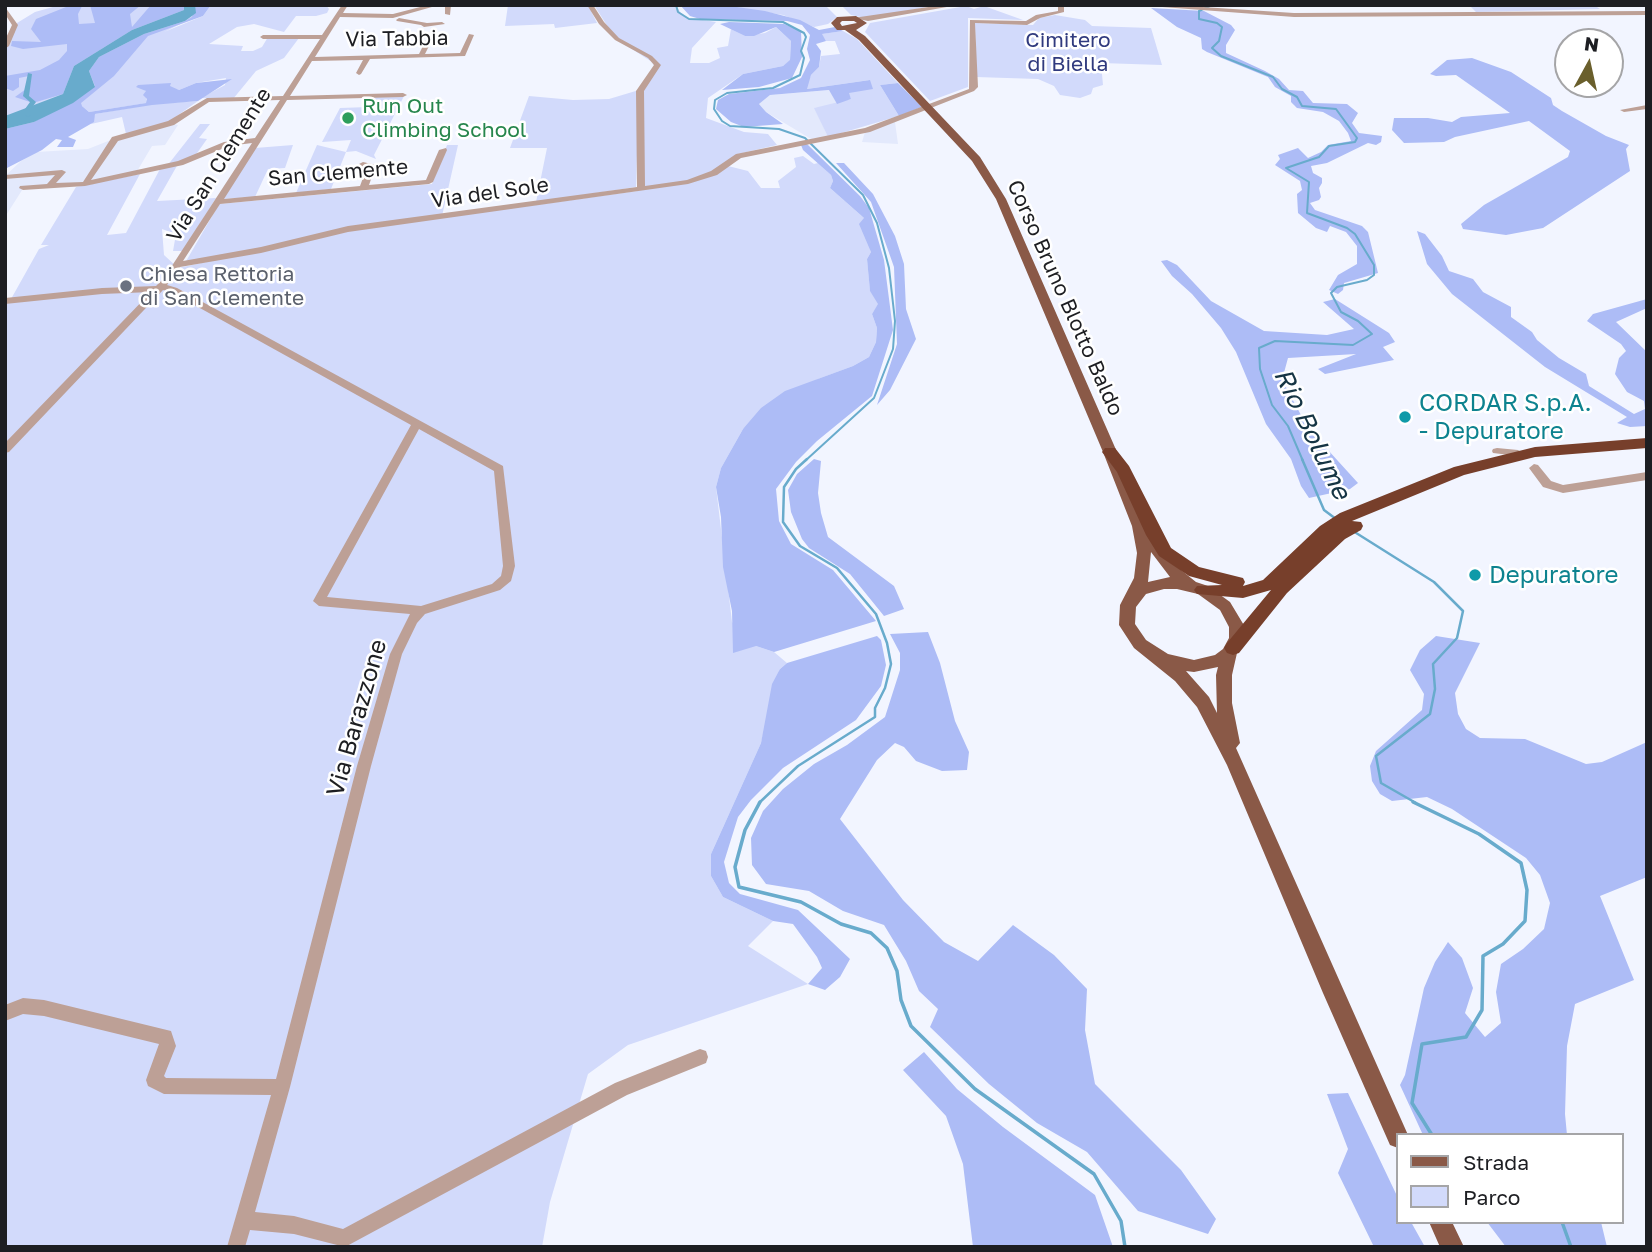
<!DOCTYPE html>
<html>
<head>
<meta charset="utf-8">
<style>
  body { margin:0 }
  #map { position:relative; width:1652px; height:1252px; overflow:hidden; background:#f2f5ff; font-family:"Golos Text",sans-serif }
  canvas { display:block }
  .frame { position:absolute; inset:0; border:7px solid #1d1e22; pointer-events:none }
  .legend { position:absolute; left:1396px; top:1133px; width:228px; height:91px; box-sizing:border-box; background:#fff; border:2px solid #a5a5a7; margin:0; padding:9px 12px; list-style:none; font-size:21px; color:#1d1e22 }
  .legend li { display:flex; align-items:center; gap:14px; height:35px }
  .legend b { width:35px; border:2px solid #a5a5a7 }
  .north { position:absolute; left:1554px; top:28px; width:70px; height:70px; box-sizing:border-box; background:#fff; border:2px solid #a5a5a7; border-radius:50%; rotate:8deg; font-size:19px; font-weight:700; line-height:28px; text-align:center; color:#1d1e22 }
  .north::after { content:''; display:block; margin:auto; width:24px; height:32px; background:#6a5f2c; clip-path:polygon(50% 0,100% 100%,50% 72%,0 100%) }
</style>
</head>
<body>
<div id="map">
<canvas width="1652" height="1252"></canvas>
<div class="frame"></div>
<ul class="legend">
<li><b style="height:9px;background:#8a5947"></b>Strada</li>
<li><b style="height:19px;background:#d2dafb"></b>Parco</li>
</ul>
<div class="north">N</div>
</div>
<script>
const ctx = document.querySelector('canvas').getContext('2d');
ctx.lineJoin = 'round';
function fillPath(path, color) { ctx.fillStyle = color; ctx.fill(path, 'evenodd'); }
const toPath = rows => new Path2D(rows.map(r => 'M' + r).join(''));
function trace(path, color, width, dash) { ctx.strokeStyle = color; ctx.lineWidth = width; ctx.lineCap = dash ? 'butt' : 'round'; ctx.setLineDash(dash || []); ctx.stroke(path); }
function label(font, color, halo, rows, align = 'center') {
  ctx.font = font + ' "Golos Text",sans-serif'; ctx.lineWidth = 5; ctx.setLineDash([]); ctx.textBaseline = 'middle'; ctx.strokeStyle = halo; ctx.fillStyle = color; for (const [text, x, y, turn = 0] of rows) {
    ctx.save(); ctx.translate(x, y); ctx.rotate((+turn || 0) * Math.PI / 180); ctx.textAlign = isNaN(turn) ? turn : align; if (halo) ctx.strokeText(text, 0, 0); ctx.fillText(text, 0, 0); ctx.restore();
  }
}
fillPath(toPath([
  [830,90,837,104,815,108,828,137,811,139,766,112,759,104,770,95],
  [895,122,898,144,862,142,865,132],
  [174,124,178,125,165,145,152,146,136,173,89,182,24,187,5,217,5,176,21,161,36,152,88,149,126,134]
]), '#e3e9fc');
fillPath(toPath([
  [60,5,208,5,195,17,164,32,203,16,211,5,326,5,329,9,327,13,316,16,296,16,284,32,254,24,237,27,209,44,243,46,241,51,253,51,262,47,268,37,299,38,284,58,256,71,233,99,201,98,225,85,226,78,196,83,179,90,157,85,142,88,146,91,147,103,89,112,82,106,57,134,5,169,5,46,17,23,35,12],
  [508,5,588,5,597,23,555,28,554,24,505,26],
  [594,5,676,5,680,12,689,18,716,22,692,48,690,63,709,63,720,58,717,48,728,46,731,29,745,36,765,33,776,27,791,41,790,61,783,66,743,74,708,98,706,118,744,132,768,134,777,145,738,154,728,166,748,171,761,188,780,188,778,181,796,167,794,158,803,156,814,164,818,163,831,175,833,181,830,188,864,218,871,252,867,259,870,290,879,304,872,314,877,328,876,342,869,357,853,366,818,379,743,429,721,468,716,487,732,622,756,646,774,652,787,663,780,669,761,743,711,854,711,876,723,897,773,921,748,946,808,984,628,1045,588,1074,550,1202,542,1247,5,1247,5,304,11,299,39,249,49,245,41,245,76,187,140,174,107,235,126,233,160,169,178,164,157,201,216,198,183,251,173,251,176,234,162,229,164,255,178,268,360,229,637,191,637,155,636,187,536,202,547,148,510,148,529,96,573,100,609,99,639,90,656,69,652,62,615,38],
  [723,5,825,5,837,17,828,24,814,27,783,15],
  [841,5,940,5,865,18,851,15],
  [1469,5,1594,5,1600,9,1476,12],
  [966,6,974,9,984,6,1023,20,968,18,968,87,930,101,865,32,870,23],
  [1055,15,1085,20,1092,26,1151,28,1162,65,1101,63,1103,85,1093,88,1091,94,1080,98,1060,95,1054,86,1038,79,976,77,975,23,1033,25,1039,18],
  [843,31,857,39,898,83,880,85,899,116,828,137,814,108,851,99,848,93,870,80,807,89,806,86,811,75,819,67,821,56,840,54,835,41,826,41,821,34],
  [404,96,374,155,376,159,356,151,346,152,331,189,296,193,317,145,346,152,351,140,322,142,340,108,369,107,374,97],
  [198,101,167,123,126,134,122,117,91,124,95,114,152,104],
  [200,124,210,124,199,138,207,139,195,156,167,166],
  [293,145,285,168,268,169,255,197,223,199,255,148],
  [447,145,458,145,442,216,374,225,185,263,219,204,432,184]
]), '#d2dafb');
fillPath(toPath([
  [71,5,82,6,78,14,79,24,95,23,90,5,141,5,130,14,132,27,151,5,184,5,184,10,132,30,74,66,63,94,33,103,15,97,26,89,29,76,19,78,19,87,13,91,5,88,5,76,40,70,59,60,67,51,67,44,23,49,11,46,12,41,41,42,31,29,36,19],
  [195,5,211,5,203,16,148,36,114,76,81,103,82,106,89,112,146,103,147,99,143,95,146,91,136,87,138,85,171,83,170,86,179,90,196,83,232,79,198,101,152,105,95,114,94,122,68,137,76,140,73,147,57,147,62,140,56,139,42,150,5,169,5,129,34,122,95,86,89,71,99,57,144,34,185,21,192,17],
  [680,5,723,5,765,11,800,20,819,30,835,27,843,31,822,34,826,41,816,44,821,51,819,67,811,75,807,89,870,80,873,89,849,93,851,99,837,104,829,90,770,95,759,104,766,112,783,124,744,127,731,122,716,109,718,100,729,94,780,88,801,78,810,60,807,49,810,35,802,25,787,21,700,19,690,16],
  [1151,8,1204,11,1231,25,1235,30,1226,45,1226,53,1265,71,1279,79,1289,90,1303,91,1313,103,1347,104,1358,113,1352,123,1359,133,1382,136,1381,142,1376,145,1368,143,1327,163,1311,166,1313,173,1322,178,1322,183,1319,188,1321,197,1319,200,1310,203,1315,210,1362,226,1368,232,1378,273,1344,283,1343,290,1338,294,1329,290,1338,275,1357,264,1357,246,1346,232,1330,226,1327,232,1316,228,1298,213,1297,194,1302,190,1300,181,1275,165,1280,159,1278,155,1298,148,1308,158,1321,152,1328,145,1351,141,1348,133,1339,121,1323,112,1297,108,1291,102,1291,96,1275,87,1268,77,1207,52,1202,49,1201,38,1177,27],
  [729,22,784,24,801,31,802,57,792,78,759,87,722,90,743,74,783,66,790,60,791,41,776,27,754,36,745,36,720,24],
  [1472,58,1511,72,1551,98,1553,105,1562,111,1606,136,1629,145,1626,149,1630,171,1543,228,1506,235,1463,229,1461,224,1484,205,1568,157,1570,151,1529,121,1455,137,1444,142,1404,143,1392,130,1394,118,1428,118,1452,122,1461,117,1510,113,1456,75,1436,76,1430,74,1447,60],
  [898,83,922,107,899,116,880,85],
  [807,144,860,196,869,208,884,260,893,330,872,396,817,441,796,462,776,489,779,521,791,544,833,570,876,621,774,652,756,646,733,653,732,611,723,567,721,517,716,487,721,468,743,429,761,408,785,391,853,366,869,357,876,342,877,328,872,314,878,304,870,291,867,259,871,252,859,224,864,218,830,188,833,181,831,175,803,150,801,145],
  [836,163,844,163,873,194,895,236,904,264,906,309,916,339,890,390,877,405,897,344,894,267,871,202],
  [1417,231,1425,234,1442,256,1449,271,1473,279,1483,292,1511,307,1511,317,1532,332,1537,340,1559,358,1586,374,1589,386,1634,414,1645,409,1644,401,1627,392,1615,374,1619,358,1626,351,1621,344,1587,321,1593,314,1647,299,1647,308,1616,322,1647,352,1647,426,1630,427,1617,423,1627,417,1545,367,1452,294,1427,264],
  [1167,260,1177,265,1211,301,1264,331,1327,335,1354,329,1323,302,1335,299,1389,333,1395,342,1383,347,1394,360,1325,374,1318,369,1356,354,1288,358,1282,380,1308,428,1358,483,1350,489,1309,498,1301,486,1291,459,1266,424,1236,352,1221,328,1192,294,1172,276,1161,261],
  [814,459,821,461,818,493,821,513,828,537,894,586,904,609,884,616,850,574,809,548,802,539,791,512,788,490,797,474],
  [928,632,940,663,955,721,969,752,967,770,942,771,916,761,904,747,895,743,877,760,840,819,903,900,944,942,978,961,1013,925,1054,955,1087,989,1085,1030,1095,1084,1181,1170,1216,1219,1208,1234,1138,1211,1087,1152,1037,1123,989,1084,930,1027,938,1009,919,991,906,961,884,925,843,911,809,891,766,884,752,865,751,838,763,811,783,789,814,764,847,745,885,717,900,670,900,653,890,634],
  [877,636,881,640,886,665,881,686,856,720,783,768,751,800,738,817,724,862,729,883,740,894,798,910,850,959,840,977,825,990,808,984,822,968,817,957,793,924,773,921,723,897,711,876,711,854,761,743,772,684,780,669,787,663],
  [1436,636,1480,643,1455,693,1458,714,1466,729,1480,738,1525,739,1586,764,1602,762,1647,742,1647,877,1600,896,1634,980,1575,1004,1567,1046,1565,1114,1567,1135,1423,1135,1400,1085,1405,1075,1424,988,1435,962,1448,942,1462,958,1473,988,1465,1013,1485,1037,1501,1023,1496,992,1501,964,1523,949,1544,929,1550,903,1540,875,1526,858,1452,809,1427,797,1392,801,1380,794,1372,781,1370,766,1376,751,1422,710,1424,694,1410,670,1420,650],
  [924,1052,957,1089,1003,1127,1095,1195,1113,1247,973,1247,963,1164,946,1116,903,1070],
  [1348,1093,1398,1198,1398,1222,1411,1222,1425,1247,1374,1247,1338,1173,1348,1149,1327,1094],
  [1487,1222,1601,1222,1607,1247,1506,1247]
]), '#adbcf6');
fillPath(toPath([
  [184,5,195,5,196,13,185,21,144,34,99,57,89,71,95,87,73,103,34,122,5,129,5,116,63,94,74,66,132,30,184,10]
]), '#68abcc');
trace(toPath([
  [676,5,678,12,689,19,783,22,804,33,806,37,801,51,804,58,800,75,773,88,727,93,715,100,714,109,722,121,730,126,779,129,805,138,863,195,877,223,889,268,895,321,893,349,874,398,805,461],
  [1232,5,1210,6,1199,11,1199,19,1217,23,1222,27,1219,41,1212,48,1221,56,1273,77,1282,89,1297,97,1302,106,1336,109,1357,138,1355,142,1329,146,1319,157,1286,168,1309,182,1307,213,1347,228,1355,234,1374,265,1374,275,1367,280,1337,287,1331,293,1341,312,1358,321,1372,334,1353,345,1275,341,1259,348,1260,369,1272,405,1288,426,1303,461]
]), '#68abcc', 2);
trace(toPath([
  [1302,459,1324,510,1336,519],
  [1353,531,1434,582,1463,611,1457,638,1433,664,1435,689,1430,714,1376,756,1381,783,1416,803],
  [759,803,798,766,875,717,875,708,885,688,891,664,887,643,876,614,837,568,800,546,783,522,784,487,796,469,807,459]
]), '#68abcc', 2.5);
trace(toPath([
  [760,802,745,830,735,867,739,887,801,902,841,924,871,933,887,948,897,971,901,1000,911,1026,975,1089,1094,1174,1121,1221,1125,1247],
  [1413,802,1479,834,1521,863,1527,890,1525,921,1503,944,1483,956,1482,1010,1466,1037,1422,1044,1412,1103,1432,1135],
  [1562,1222,1571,1247]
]), '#68abcc', 3.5);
fillPath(toPath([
  [28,73,32,74,29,96,36,102,31,109,31,115,28,117,25,115,25,109,30,102,23,96,28,73]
]), '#68abcc');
fillPath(toPath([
  [342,5,348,5,343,13,393,14,428,5,439,5,393,18,340,17,315,57,419,54,428,36,431,34,434,36,425,54,460,53,469,34,474,35,465,56,370,59,361,74,359,75,356,73,363,60,312,61,290,96,403,93,407,95,403,97,287,100,224,199,360,186,367,167,360,166,359,164,363,162,376,165,369,185,426,180,439,150,446,148,447,150,433,182,429,184,220,204,183,261,261,247,348,226,637,187,636,91,654,65,648,58,615,40,599,24,587,5,593,5,604,22,619,38,652,56,661,65,644,91,645,186,687,180,711,171,736,154,865,128,969,89,970,20,1026,21,1036,15,1058,11,1058,5,1064,5,1064,12,1040,18,1027,25,975,23,978,87,974,91,870,132,741,158,717,175,688,184,348,232,261,253,180,267,167,285,177,288,503,466,515,566,511,581,500,590,425,614,417,623,402,654,371,766,290,1087,255,1212,294,1216,343,1229,615,1083,700,1049,706,1051,708,1057,706,1063,627,1095,345,1247,294,1234,250,1230,245,1247,227,1247,271,1095,164,1094,148,1086,146,1080,159,1044,44,1016,23,1014,5,1021,5,1005,23,998,44,1000,171,1031,176,1046,164,1076,166,1078,276,1079,357,766,390,654,410,614,319,606,313,601,411,425,171,292,163,290,9,452,5,453,5,443,151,292,102,294,5,304,5,298,102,288,156,286,164,278,252,143,229,146,183,165,85,186,23,190,19,188,20,186,47,184,55,175,5,179,5,175,62,170,66,172,56,183,83,182,112,137,168,121,207,98,283,96,320,39,263,39,260,37,263,35,322,35,342,5],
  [280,100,255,138,224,142,178,161,91,180,118,141,174,125,209,102,280,100],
  [419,429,494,471,503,566,501,576,492,584,421,606,327,597,419,429],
  [445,5,451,5,450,15,445,14,445,5],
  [942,5,958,5,868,21,853,18,942,5],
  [1136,5,1172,5,1294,13,1647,11,1647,15,1294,17,1136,5],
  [5,7,18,25,9,46,6,48,5,40,12,25,5,14,5,7],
  [399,18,427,23,442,22,445,24,424,27,421,25,397,21,396,20,399,18],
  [1647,105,1647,109,1624,112,1620,110,1647,105],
  [1497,448,1518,450,1523,453,1518,456,1493,453,1492,451,1493,449,1497,448],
  [1534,464,1538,465,1551,481,1563,485,1647,472,1647,480,1563,493,1543,487,1529,468,1534,464]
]), '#bda096');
fillPath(toPath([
  [856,16,867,23,856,30,865,36,980,157,1006,199,1117,452,1146,526,1149,538,1157,538,1181,570,1196,582,1208,586,1230,602,1245,627,1245,638,1237,653,1232,675,1232,703,1240,743,1236,748,1408,1135,1398,1135,1398,1148,1390,1145,1323,993,1227,765,1197,707,1175,681,1134,648,1119,625,1120,605,1134,578,1137,553,1132,526,1103,452,996,199,972,161,859,40,845,30,837,30,831,23,837,17,856,16],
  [842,21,854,21,857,23,842,26,840,23,842,21],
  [1151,552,1170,577,1148,582,1151,552],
  [1164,589,1177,589,1198,594,1220,610,1229,627,1229,638,1223,649,1215,655,1194,660,1168,654,1146,640,1135,624,1136,607,1146,594,1164,589],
  [1218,667,1216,675,1217,713,1209,697,1186,671,1194,672,1218,667],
  [1429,1222,1452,1222,1464,1247,1440,1247,1429,1222]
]), '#8a5947');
fillPath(toPath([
  [1647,438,1647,448,1535,457,1464,475,1352,521,1361,522,1363,526,1361,530,1345,539,1287,593,1239,653,1233,655,1227,653,1224,648,1227,643,1271,590,1243,598,1197,594,1194,590,1197,586,1222,585,1189,576,1159,556,1146,535,1117,472,1102,452,1105,448,1115,448,1129,466,1171,548,1199,567,1243,578,1245,582,1243,586,1263,580,1320,526,1340,513,1454,467,1535,447,1647,438]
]), '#773f2b');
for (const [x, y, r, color] of [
  [348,118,7,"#2e9e5b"],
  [126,286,7,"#6b7280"],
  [1405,417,7,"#0f9aa8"],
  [1475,575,7,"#0f9aa8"]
]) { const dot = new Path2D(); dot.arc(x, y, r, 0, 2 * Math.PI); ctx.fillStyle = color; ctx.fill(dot); trace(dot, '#fff', 2.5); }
label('21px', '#1d1e22', '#fff', [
  ["Via Tabbia",397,39,-1],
  ["Via San Clemente",219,165,-58],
  ["San Clemente",338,173,-5],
  ["Via del Sole",490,193,-8],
  ["Corso Bruno Blotto Baldo",1065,298,66]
]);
label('21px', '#303a7e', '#fff', [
  ["Cimitero",1068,40],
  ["di Biella",1068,64]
]);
label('21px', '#27864d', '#fff', [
  ["Run Out",362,106],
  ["Climbing School",362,130]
], 'left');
label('21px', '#5b616d', '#fff', [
  ["Chiesa Rettoria",140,274],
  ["di San Clemente",140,298]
], 'left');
label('24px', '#0d838f', '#fff', [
  ["CORDAR S.p.A.",1419,403],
  ["- Depuratore",1419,431],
  ["Depuratore",1489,575]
], 'left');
label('24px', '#1d1e22', '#fff', [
  ["Via Barazzone",357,718,-74]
]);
label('italic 26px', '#163544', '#fff', [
  ["Rio Bolume",1312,434,64]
]);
</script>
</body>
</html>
